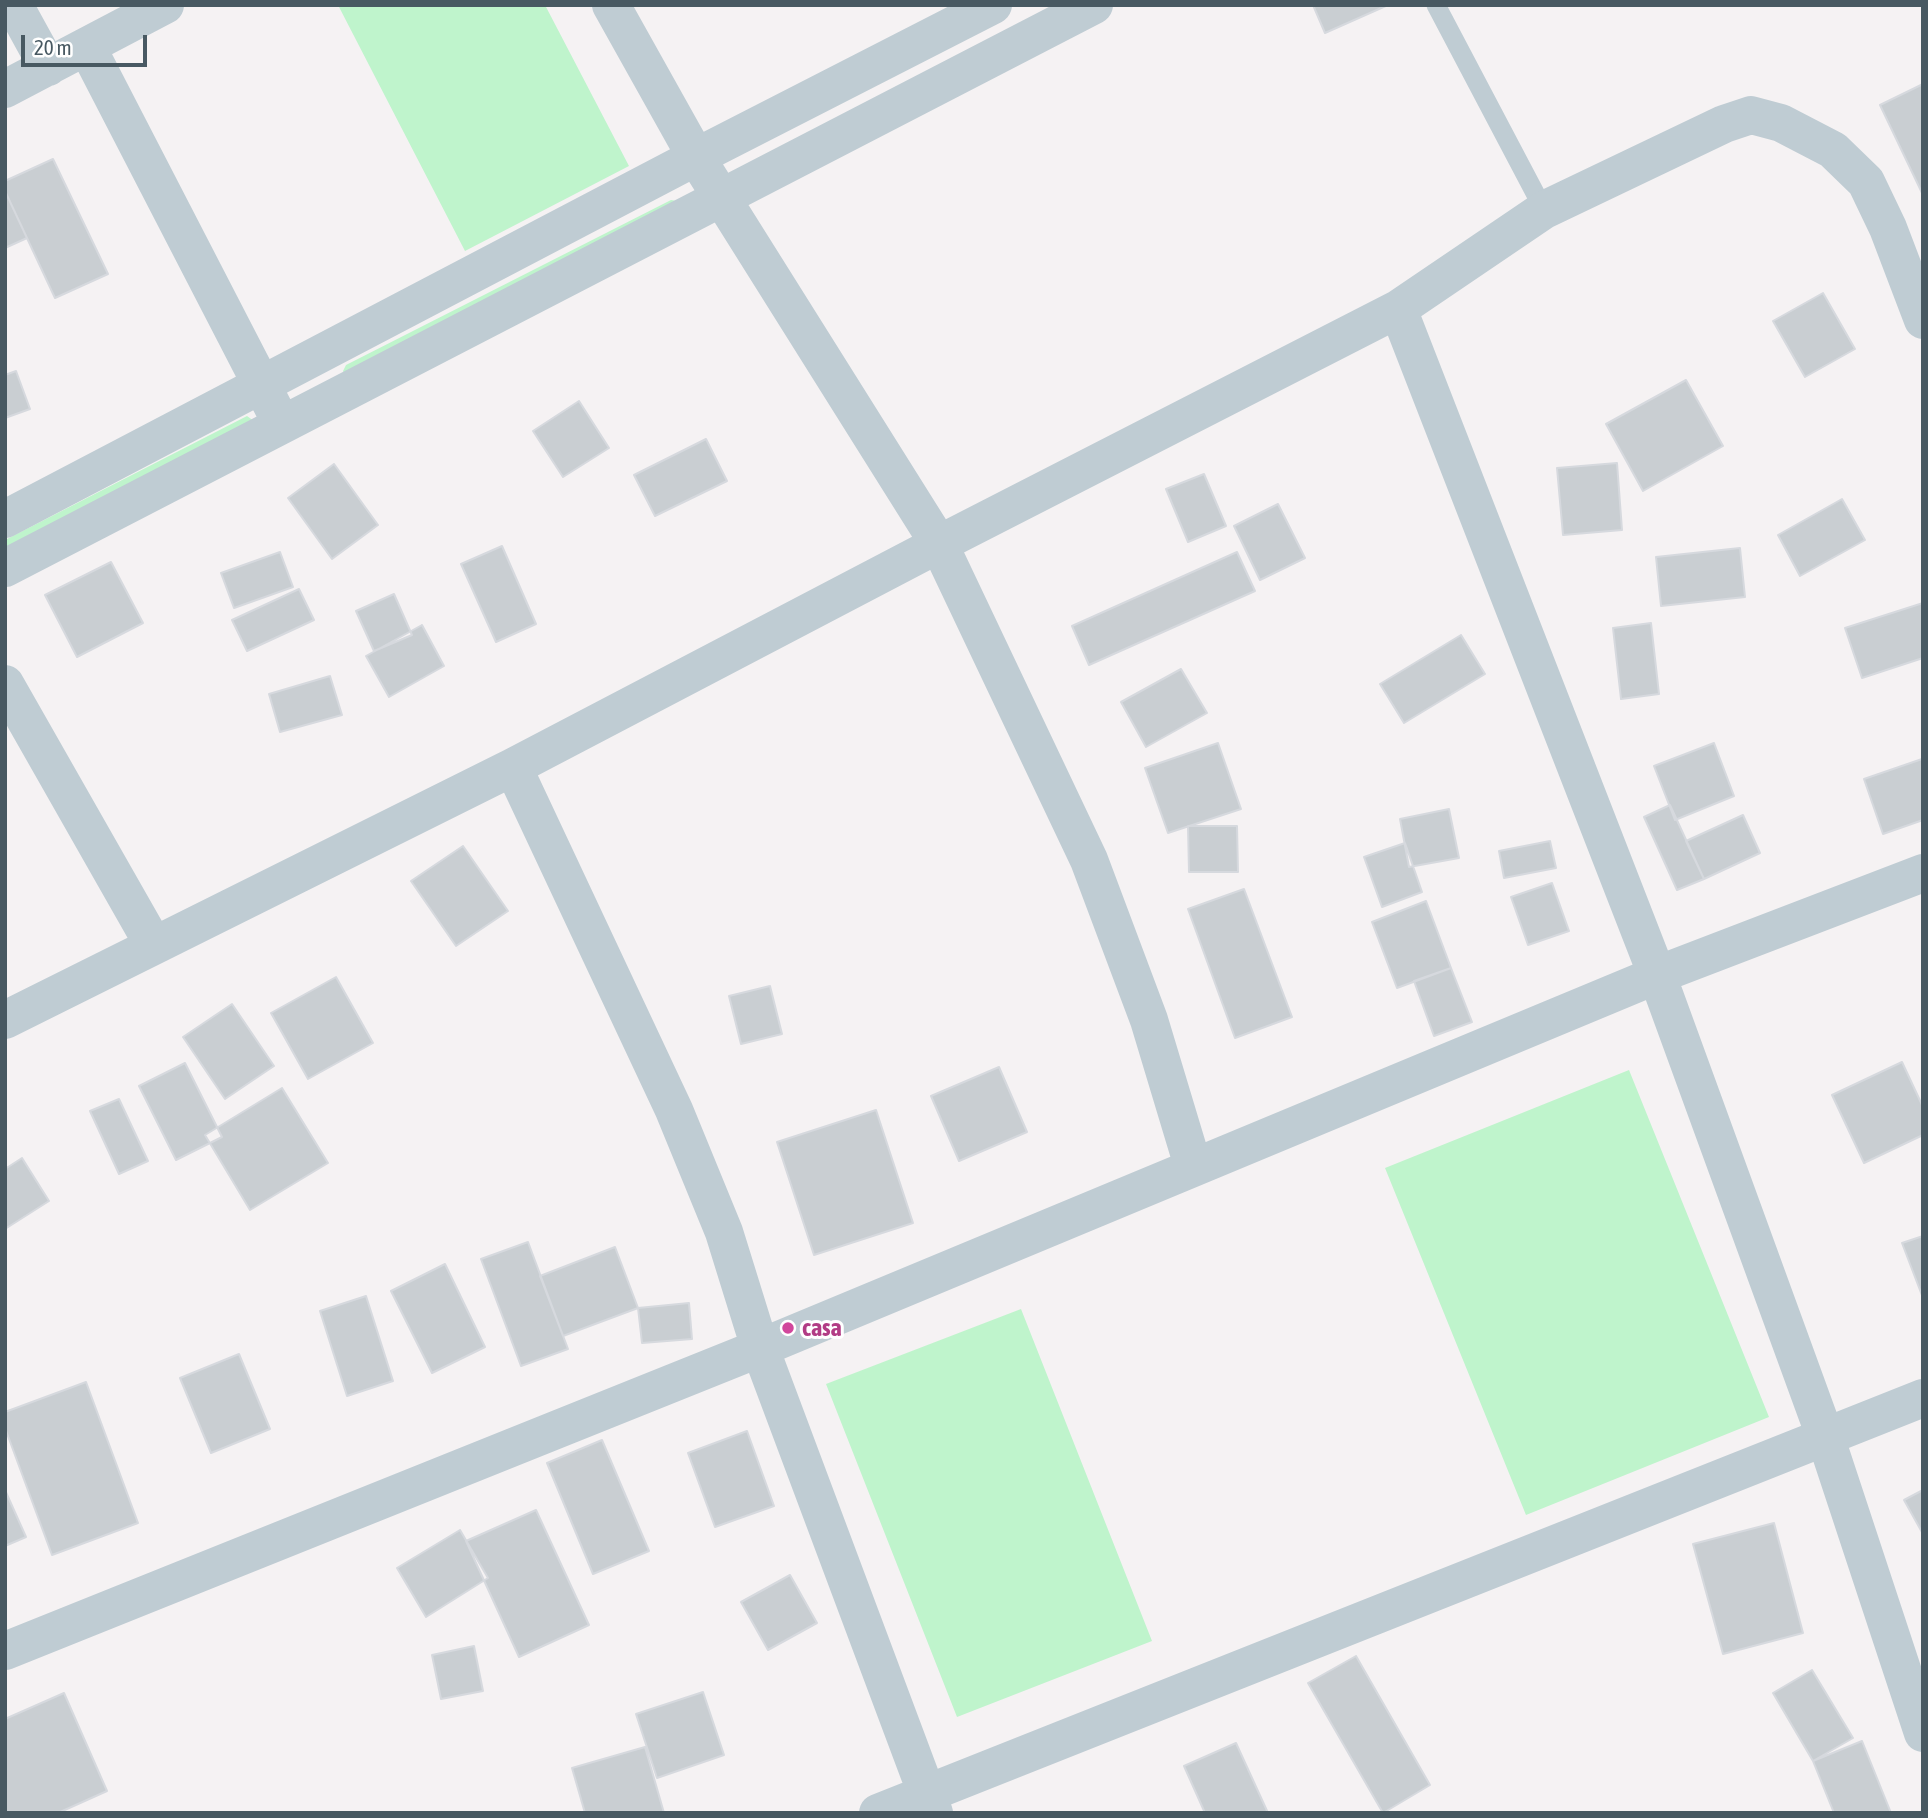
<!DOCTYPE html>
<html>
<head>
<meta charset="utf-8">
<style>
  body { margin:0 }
  #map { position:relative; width:1928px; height:1818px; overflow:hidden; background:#f5f2f3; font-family:"Asap Condensed",sans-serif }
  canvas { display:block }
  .frame { position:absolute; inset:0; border:7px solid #485962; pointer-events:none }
  .scale { position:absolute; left:21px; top:35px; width:126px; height:32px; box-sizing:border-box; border:4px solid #485962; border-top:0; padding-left:9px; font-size:21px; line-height:24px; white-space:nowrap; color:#485962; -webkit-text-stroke:5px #fff; paint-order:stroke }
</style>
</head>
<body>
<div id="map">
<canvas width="1928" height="1818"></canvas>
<div class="frame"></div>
<div class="scale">20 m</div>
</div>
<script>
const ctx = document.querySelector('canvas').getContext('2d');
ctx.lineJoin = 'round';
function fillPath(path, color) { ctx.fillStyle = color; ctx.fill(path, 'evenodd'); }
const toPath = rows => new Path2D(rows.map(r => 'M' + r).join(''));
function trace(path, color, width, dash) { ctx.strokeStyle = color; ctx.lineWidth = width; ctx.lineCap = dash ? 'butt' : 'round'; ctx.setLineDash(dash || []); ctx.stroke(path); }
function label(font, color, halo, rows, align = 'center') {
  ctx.font = font + ' "Asap Condensed",sans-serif'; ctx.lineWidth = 6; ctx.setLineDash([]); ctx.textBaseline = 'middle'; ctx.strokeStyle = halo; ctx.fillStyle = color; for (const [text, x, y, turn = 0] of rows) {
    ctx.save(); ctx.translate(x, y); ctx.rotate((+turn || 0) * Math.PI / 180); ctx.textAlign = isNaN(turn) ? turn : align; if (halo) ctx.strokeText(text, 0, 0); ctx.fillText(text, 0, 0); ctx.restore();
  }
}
fillPath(toPath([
  [338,5,545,5,629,166,465,251],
  [671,200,677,201,345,375,343,371,346,365],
  [247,416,254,421,5,552,5,540],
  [1629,1070,1769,1417,1526,1515,1385,1168],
  [1021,1309,1152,1641,957,1717,826,1384]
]), '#bff4cc');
const building = toPath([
  [1313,5,1388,5,1325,33,1313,5],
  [1923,84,1923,195,1880,105,1923,84],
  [53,159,108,274,55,298,5,191,5,181,53,159],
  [5,191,27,238,5,248,5,191],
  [1823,293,1855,349,1805,377,1773,321,1823,293],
  [16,371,30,409,5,418,5,375,16,371],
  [1686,380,1723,446,1643,491,1606,424,1686,380],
  [579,401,609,448,563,477,533,431,579,401],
  [706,439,727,481,655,516,634,475,706,439],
  [1617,463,1622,530,1563,535,1557,468,1617,463],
  [334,464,378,525,332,559,288,498,334,464],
  [1204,474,1226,526,1188,542,1166,489,1204,474],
  [1842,499,1865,540,1800,576,1778,535,1842,499],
  [1278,504,1305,558,1260,580,1234,526,1278,504],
  [502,546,536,624,496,642,461,564,502,546],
  [1740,548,1745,597,1661,606,1656,557,1740,548],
  [280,552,293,587,234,608,221,573,280,552],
  [1237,552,1255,591,1089,665,1072,626,1237,552],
  [111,562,143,623,77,657,45,595,111,562],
  [299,589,314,620,247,651,232,620,299,589],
  [394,594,412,635,374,651,356,611,394,594],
  [1923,603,1923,658,1862,678,1845,628,1923,603],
  [1651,623,1659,694,1621,699,1613,628,1651,623],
  [422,625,444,666,389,697,366,656,422,625],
  [1461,635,1485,674,1404,723,1380,684,1461,635],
  [1181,669,1207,713,1146,747,1121,702,1181,669],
  [330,676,342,715,280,732,269,694,330,676],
  [1218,743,1241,809,1168,833,1145,768,1218,743],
  [1714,743,1734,796,1675,820,1654,766,1714,743],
  [1922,759,1923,820,1883,834,1864,779,1922,759],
  [1670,805,1704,879,1677,890,1644,817,1670,805],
  [1449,809,1459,858,1409,867,1400,819,1449,809],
  [1743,815,1760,853,1704,879,1686,841,1743,815],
  [1188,826,1237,826,1238,872,1189,872,1188,826],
  [1550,841,1556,868,1504,878,1499,851,1550,841],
  [1405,843,1422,892,1382,907,1364,857,1405,843],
  [463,846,508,911,456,946,411,881,463,846],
  [1552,883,1569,931,1528,945,1511,897,1552,883],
  [1244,889,1292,1017,1235,1038,1188,909,1244,889],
  [1426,901,1451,968,1397,988,1372,922,1426,901],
  [1451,968,1472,1022,1434,1036,1414,981,1451,968],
  [336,977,373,1043,308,1079,271,1013,336,977],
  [770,986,782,1034,741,1044,729,996,770,986],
  [232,1004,274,1066,225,1099,183,1037,232,1004],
  [1902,1062,1923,1107,1923,1135,1864,1163,1832,1095,1902,1062],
  [185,1063,222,1137,176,1160,139,1086,185,1063],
  [999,1067,1027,1132,959,1161,931,1096,999,1067],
  [282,1088,328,1163,250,1210,205,1135,282,1088],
  [119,1099,148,1161,119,1174,90,1111,119,1099],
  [876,1110,913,1223,814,1255,777,1142,876,1110],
  [22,1158,49,1201,5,1229,5,1169,22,1158],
  [1923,1236,1923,1298,1902,1243,1923,1236],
  [528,1242,568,1349,521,1366,481,1259,528,1242],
  [615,1247,638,1308,563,1336,540,1276,615,1247],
  [445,1264,485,1347,432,1373,391,1291,445,1264],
  [366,1296,393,1381,347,1396,320,1311,366,1296],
  [689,1303,692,1339,642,1343,638,1308,689,1303],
  [239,1354,270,1429,211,1453,180,1378,239,1354],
  [86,1382,138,1523,52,1555,5,1428,5,1412,86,1382],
  [747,1431,774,1506,715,1527,688,1453,747,1431],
  [602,1440,649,1551,593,1574,547,1463,602,1440],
  [5,1490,26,1537,5,1546,5,1490],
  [1923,1490,1923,1534,1904,1500,1923,1490],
  [536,1510,589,1625,519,1657,466,1541,536,1510],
  [1774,1523,1803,1633,1723,1654,1693,1544,1774,1523],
  [460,1530,488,1578,426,1617,397,1568,460,1530],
  [790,1575,817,1623,768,1650,741,1602,790,1575],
  [474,1646,483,1691,441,1699,432,1655,474,1646],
  [1356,1656,1430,1785,1383,1813,1308,1683,1356,1656],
  [1812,1670,1853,1738,1813,1761,1773,1693,1812,1670],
  [703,1692,724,1755,657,1778,636,1714,703,1692],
  [64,1693,107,1791,58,1813,6,1813,5,1719,64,1693],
  [1862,1741,1891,1813,1834,1813,1813,1761,1862,1741],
  [1236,1743,1268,1813,1205,1813,1184,1766,1236,1743],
  [645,1747,664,1813,585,1813,572,1768,645,1747]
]);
fillPath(building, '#c9ced2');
trace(building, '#d6d9de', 2);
trace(toPath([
  [1436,5,1544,210]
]), '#bfccd3', 19);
trace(toPath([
  [14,5,48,67],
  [611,5,696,157,939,544,1089,860,1149,1020,1193,1166],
  [87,47,274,409],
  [5,89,165,5],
  [1398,309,1657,975,1825,1436,1923,1733],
  [5,519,696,157,993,5],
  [5,568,1094,5],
  [5,684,153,944],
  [513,767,674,1110,724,1232,760,1348,934,1813],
  [5,1020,513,767,939,544,1398,309,1544,210,1724,124,1751,115,1781,123,1833,150,1866,182,1888,228,1923,320],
  [5,1651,760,1348,1657,975,1923,873],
  [878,1813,1923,1398]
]), '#bfccd3', 38);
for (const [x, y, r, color] of [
  [788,1328,7,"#d1479c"]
]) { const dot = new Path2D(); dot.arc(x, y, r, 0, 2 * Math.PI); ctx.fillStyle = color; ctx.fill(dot); trace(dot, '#fff', 2.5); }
label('bold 24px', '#b23c85', '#fff', [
  ["casa",802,1328]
], 'left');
</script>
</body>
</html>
